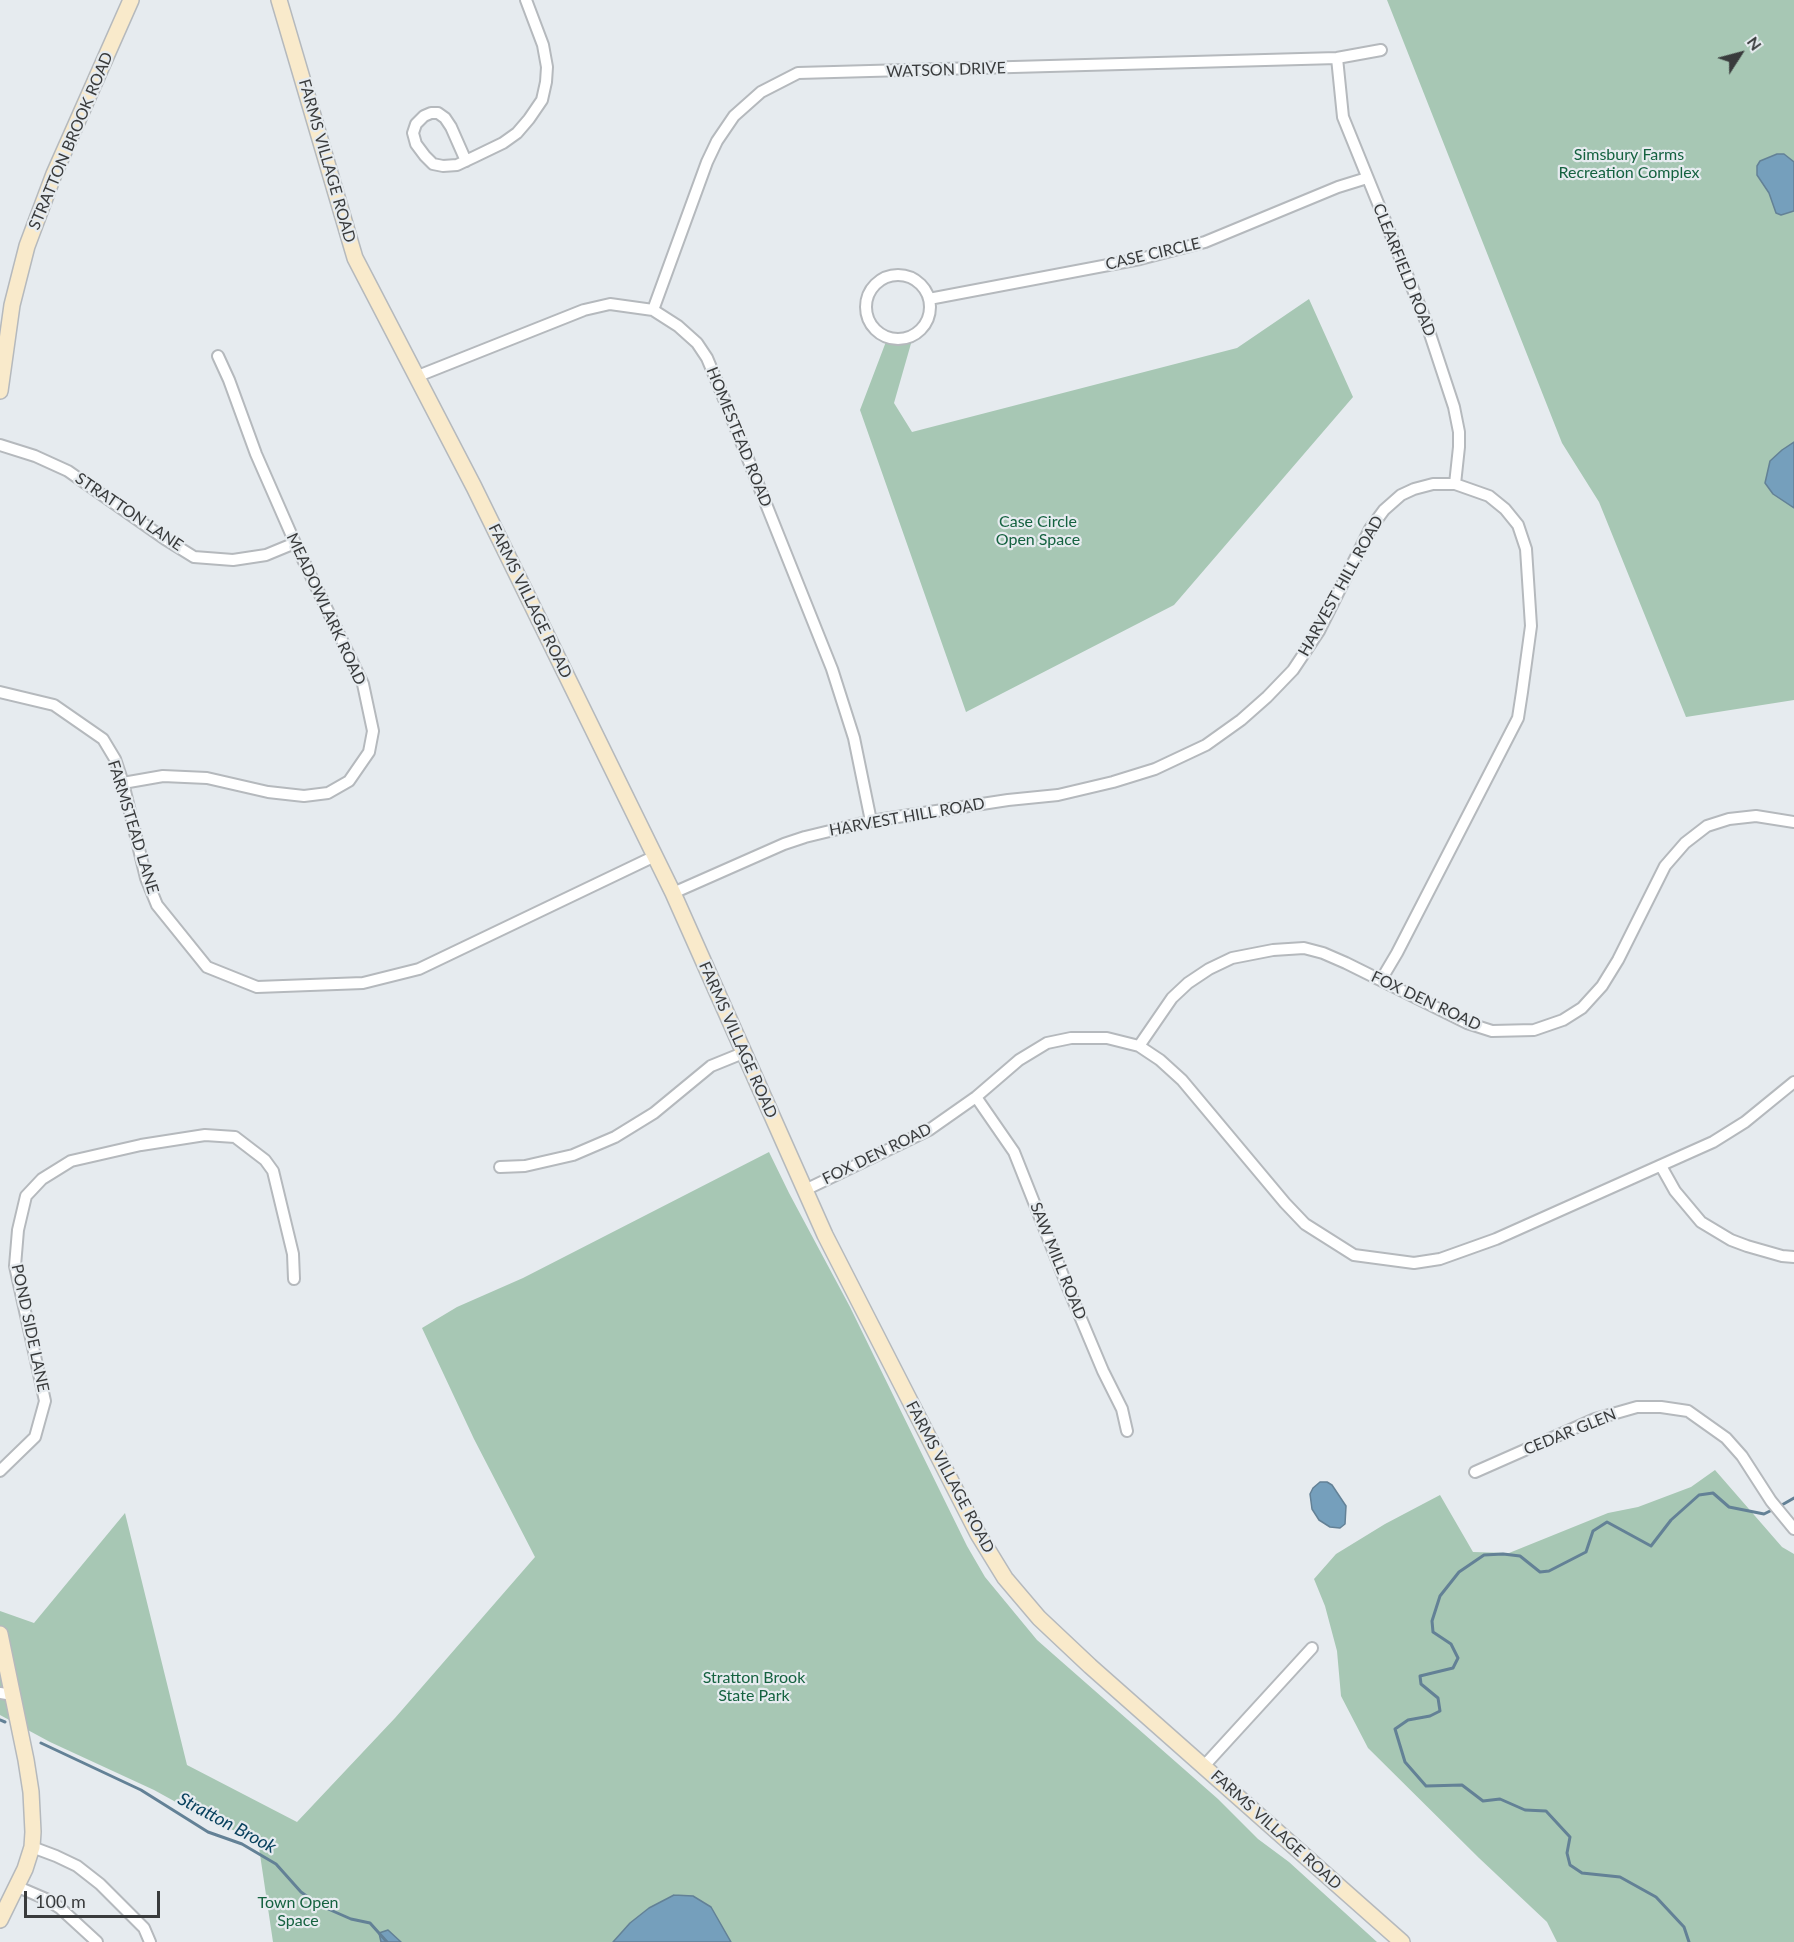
<!DOCTYPE html>
<html>
<head>
<meta charset="utf-8">
<style>
  body { margin:0 }
  #map { position:relative; width:1794px; height:1942px; overflow:hidden; background:#e6ebef; font-family:Lato,sans-serif }
  canvas { display:block }
  .north { position:absolute; left:1710px; top:24px; width:60px; height:60px; -webkit-text-stroke:4px #e6ebef; paint-order:stroke; rotate:54deg; font-size:16px; font-weight:700; line-height:24px; text-align:center; color:#393b3c }
  .north::after { content:''; display:block; margin:auto; width:21px; height:27px; background:#393b3c; clip-path:polygon(50% 0,100% 100%,50% 72%,0 100%) }
  .scale { position:absolute; left:24px; top:1891px; width:136px; height:27px; box-sizing:border-box; border:3px solid #393b3c; border-top:0; padding-left:8px; font-size:18px; line-height:21px; white-space:nowrap; color:#393b3c; -webkit-text-stroke:4px #e6ebef; paint-order:stroke }
</style>
</head>
<body>
<div id="map">
<canvas width="1794" height="1942"></canvas>
<div class="north">N</div>
<div class="scale">100 m</div>
</div>
<script>
const ctx = document.querySelector('canvas').getContext('2d');
ctx.lineJoin = 'round';
function fillPath(path, color) { ctx.fillStyle = color; ctx.fill(path, 'evenodd'); }
const toPath = rows => new Path2D(rows.map(r => 'M' + r).join(''));
function trace(path, color, width, dash) { ctx.strokeStyle = color; ctx.lineWidth = width; ctx.lineCap = dash ? 'butt' : 'round'; ctx.setLineDash(dash || []); ctx.stroke(path); }
function label(font, color, halo, rows, align = 'center') {
  ctx.font = font + ' Lato,sans-serif'; ctx.lineWidth = 4.5; ctx.setLineDash([]); ctx.textBaseline = 'middle'; ctx.strokeStyle = halo; ctx.fillStyle = color; for (const [text, x, y, turn = 0] of rows) {
    ctx.save(); ctx.translate(x, y); ctx.rotate((+turn || 0) * Math.PI / 180); ctx.textAlign = isNaN(turn) ? turn : align; if (halo) ctx.strokeText(text, 0, 0); ctx.fillText(text, 0, 0); ctx.restore();
  }
}
fillPath(toPath([
  [1387,0,1794,0,1794,700,1686,717,1599,502,1562,443],
  [1309,299,1353,397,1174,605,966,712,860,410,887,339,900,343,912,340,894,403,912,432,1237,348],
  [769,1152,789,1193,850,1307,940,1491,967,1546,985,1577,1037,1640,1218,1799,1258,1839,1289,1862,1377,1942,273,1942,258,1841,203,1817,154,1790,50,1742,0,1715,0,1611,34,1623,125,1513,187,1765,297,1822,395,1718,535,1557,474,1439,422,1328,457,1307,523,1278],
  [1715,1470,1782,1547,1794,1554,1794,1942,1557,1942,1547,1922,1479,1858,1368,1748,1341,1696,1337,1651,1325,1606,1314,1579,1336,1554,1385,1524,1440,1495,1473,1552,1509,1553,1608,1513,1638,1507,1691,1487]
]), '#a7c7b4');
const water = toPath([
  [1777,154,1784,154,1794,162,1794,211,1781,215,1776,213,1769,193,1757,175,1757,166,1760,161,1777,154],
  [1794,442,1794,508,1773,494,1765,483,1770,461,1782,450,1794,442],
  [1320,1482,1327,1482,1332,1485,1346,1506,1345,1524,1340,1528,1330,1527,1319,1520,1312,1509,1310,1494,1313,1488,1320,1482],
  [674,1895,693,1896,711,1907,731,1942,613,1942,630,1923,649,1908,674,1895],
  [388,1930,401,1942,381,1942,379,1933,388,1930]
]);
fillPath(water, '#759fbc');
trace(water, '#638196', 1.5);
trace(toPath([
  [1780,1506,1794,1498],
  [0,1720,5,1722],
  [41,1743,141,1790,208,1832,242,1844,276,1864,301,1892,319,1905,351,1919,370,1923,387,1942],
  [1689,1942,1684,1927,1656,1897,1620,1877,1582,1873,1570,1865,1567,1853,1570,1837,1546,1811,1525,1810,1500,1799,1483,1801,1462,1785,1426,1786,1405,1762,1395,1729,1408,1720,1430,1716,1440,1711,1438,1698,1421,1684,1420,1676,1453,1668,1458,1658,1451,1644,1433,1632,1432,1621,1440,1596,1459,1572,1484,1555,1503,1554,1520,1556,1540,1572,1549,1571,1586,1552,1593,1531,1607,1522,1651,1546,1671,1520,1699,1495,1713,1493,1729,1507,1764,1514,1774,1509]
]), '#638196', 3);
const street = toPath([
  [1337,58,1343,117,1425,319,1454,407,1459,432,1459,447,1455,484],
  [466,161,451,127,445,118,438,113,431,113,424,116,416,124,413,133,416,144,425,156,433,164,443,166,457,165,474,157,503,143,517,133,529,119,542,100,546,82,547,67,543,45,526,0],
  '866 307a32 32 0 1 1 64 0a32 32 0 1 1-64 0Z',
  [929,299,1140,259,1205,242,1338,187,1367,178],
  [653,310,707,162,717,141,734,116,761,92,798,73,1337,58,1381,50],
  [418,376,584,310,610,304,653,310,678,326,697,343,707,358,720,389,832,669,854,738,871,821],
  [0,445,35,456,68,471,165,539,194,557,233,560,266,555,295,543],
  [0,692,54,705,103,739,115,759,123,783,146,878,157,905,207,967,257,987,363,983,419,969,655,856],
  [123,783,163,776,207,778,268,792,304,796,328,793,349,781,369,752,373,731,363,684,295,543,256,454,229,380,218,356],
  [673,893,784,844,805,837,871,821,1008,800,1058,795,1113,782,1155,769,1206,745,1241,720,1267,697,1293,670,1319,631,1370,529,1384,510,1401,495,1414,489,1433,484,1455,484,1489,496,1505,509,1518,525,1526,549,1531,626,1522,692,1518,718,1397,953,1381,980],
  [1139,1046,1172,998,1188,983,1209,969,1232,958,1273,950,1304,948,1323,953,1346,963,1467,1023,1492,1031,1534,1030,1563,1020,1582,1008,1602,986,1618,960,1665,866,1685,843,1707,826,1729,819,1756,816,1794,822],
  [976,1097,1014,1152,1066,1283,1103,1371,1122,1409,1127,1431],
  [1661,1166,1675,1191,1701,1222,1731,1240,1747,1246,1782,1256,1794,1257],
  [500,1167,525,1166,573,1155,615,1137,654,1113,711,1066,743,1053],
  [805,1190,929,1130,976,1097,1019,1060,1047,1043,1071,1038,1107,1038,1139,1046,1160,1060,1182,1080,1285,1203,1305,1224,1354,1255,1414,1263,1440,1259,1496,1239,1713,1142,1745,1122,1794,1082],
  [0,1471,35,1437,45,1401,15,1266,18,1230,26,1196,42,1179,71,1161,141,1145,205,1135,235,1137,265,1160,273,1171,293,1254,294,1279],
  [1475,1472,1595,1419,1637,1407,1661,1407,1688,1411,1726,1438,1742,1456,1771,1501,1794,1529],
  [0,1693,13,1695],
  [1204,1766,1312,1648],
  [32,1847,56,1856,77,1866,100,1884,144,1928,150,1942],
  [18,1887,46,1899,60,1908,97,1942]
]);
const secondary = toPath([
  [279,0,355,258,474,487,673,893,825,1235,978,1534,1005,1578,1039,1618,1090,1666,1402,1942],
  [0,391,12,305,27,246,54,174,131,0],
  [0,1634,26,1760,31,1792,33,1832,32,1847,25,1869,0,1920]
]);
trace(street, '#b5b9bd', 14);
trace(secondary, '#b5b9bd', 18);
trace(street, '#fff', 10);
trace(secondary, '#f9eacb', 15);
label('16px', '#393b3c', '#e6ebef', [
  ["WATSON DRIVE",946,70,-2],
  ["STRATTON BROOK ROAD",71,141,-67],
  ["FARMS VILLAGE ROAD",327,161,74],
  ["CASE CIRCLE",1153,254,-13],
  ["CLEARFIELD ROAD",1404,270,68],
  ["HOMESTEAD ROAD",739,437,68],
  ["STRATTON LANE",129,512,34],
  ["HARVEST HILL ROAD",1341,586,-61],
  ["FARMS VILLAGE ROAD",530,601,64],
  ["MEADOWLARK ROAD",326,609,65],
  ["HARVEST HILL ROAD",907,817,-10],
  ["FARMSTEAD LANE",133,827,73],
  ["FOX DEN ROAD",1426,1001,25],
  ["FARMS VILLAGE ROAD",738,1040,66],
  ["FOX DEN ROAD",877,1154,-26],
  ["SAW MILL ROAD",1058,1261,68],
  ["POND SIDE LANE",30,1328,78],
  ["CEDAR GLEN",1570,1432,-22],
  ["FARMS VILLAGE ROAD",950,1477,62],
  ["FARMS VILLAGE ROAD",1276,1830,42]
]);
label('16px', '#156240', '#e6ebef', [
  ["Simsbury Farms",1629,155],
  ["Recreation Complex",1629,173],
  ["Case Circle",1038,522],
  ["Open Space",1038,540],
  ["Stratton Brook",754,1678],
  ["State Park",754,1696],
  ["Town Open",298,1903],
  ["Space",298,1921]
]);
label('italic 18px', '#08415e', '#e6ebef', [
  ["Stratton Brook",227,1823,28]
]);
</script>
</body>
</html>
